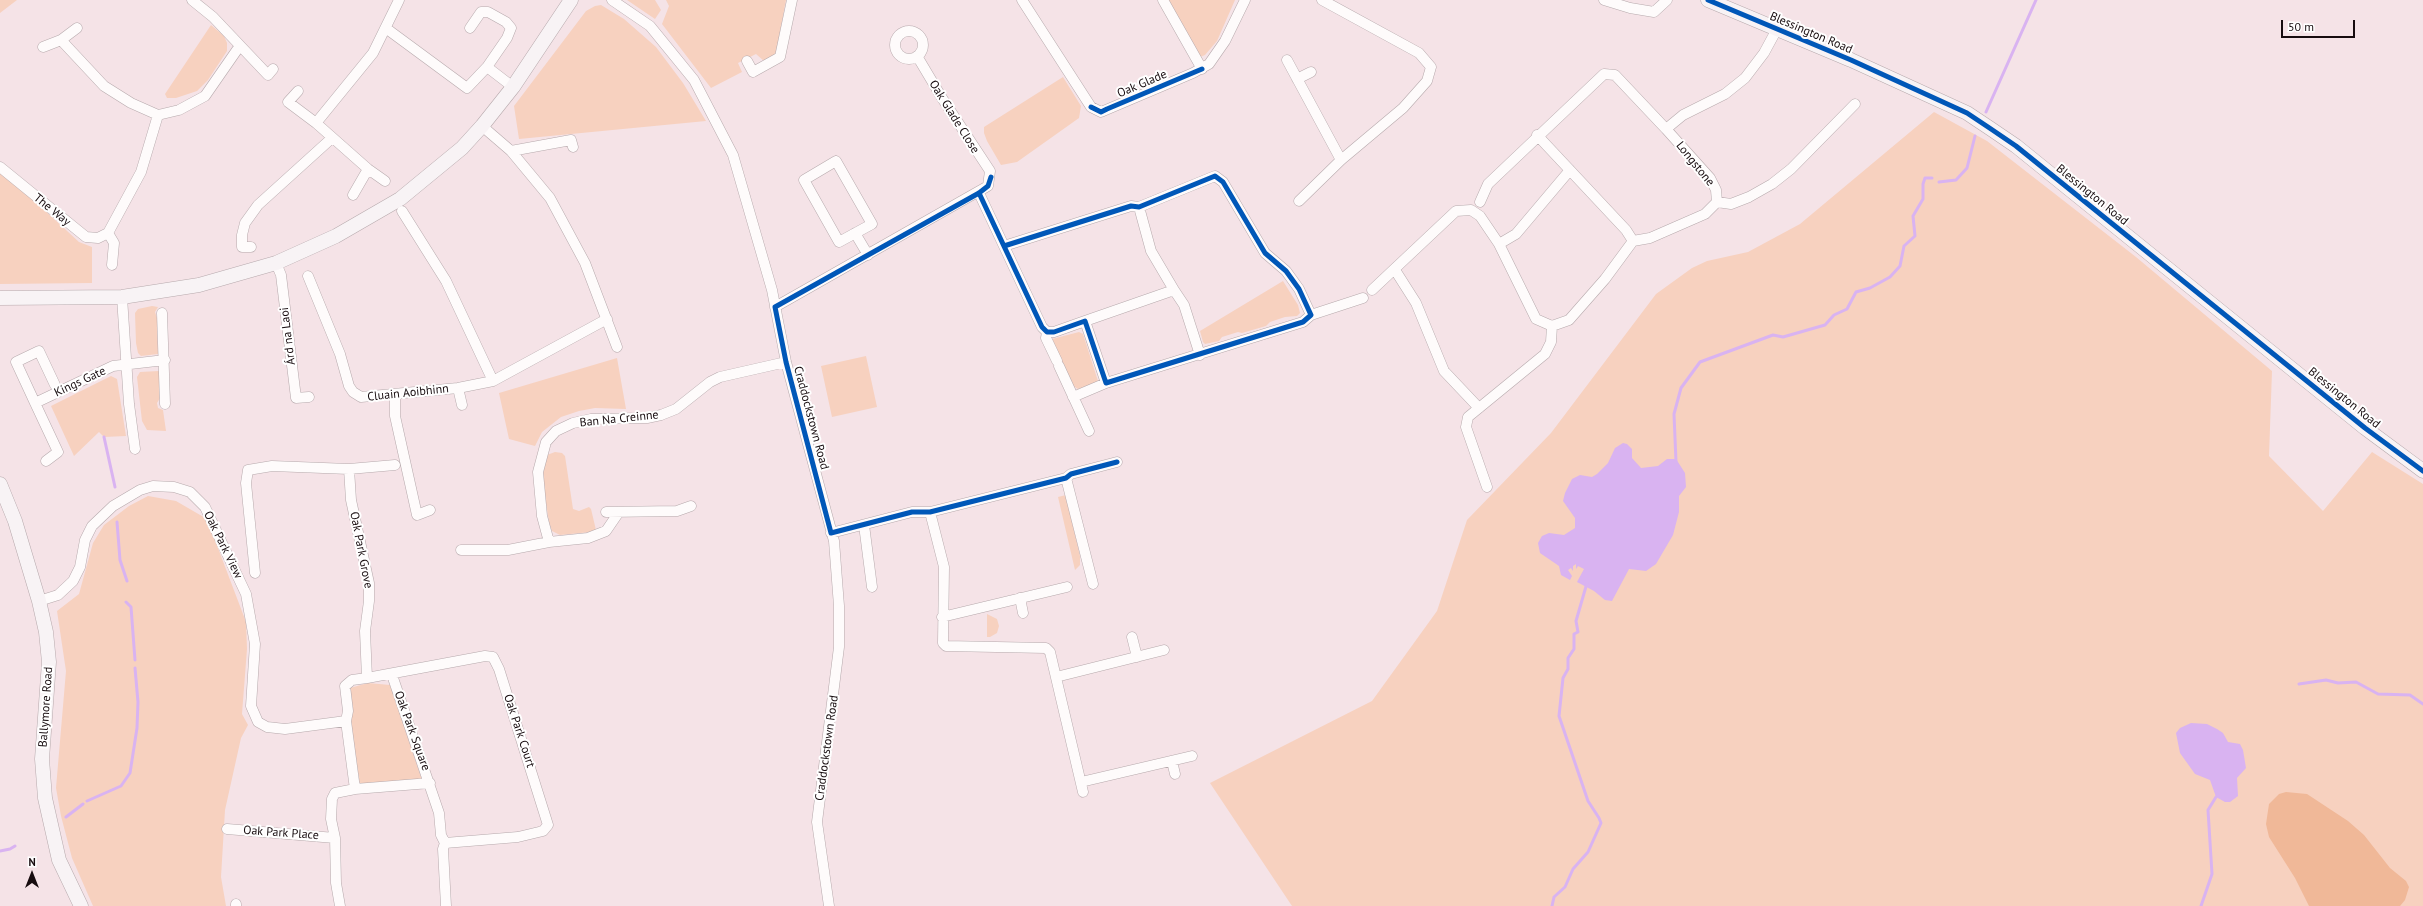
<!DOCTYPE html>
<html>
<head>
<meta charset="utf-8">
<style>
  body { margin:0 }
  #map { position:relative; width:2423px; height:906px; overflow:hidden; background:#f5e3e7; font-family:"PT Sans",sans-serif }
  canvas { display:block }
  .north { position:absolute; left:12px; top:854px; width:40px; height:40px; -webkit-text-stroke:3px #fff; paint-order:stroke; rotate:0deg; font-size:11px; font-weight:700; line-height:16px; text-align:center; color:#170c0f }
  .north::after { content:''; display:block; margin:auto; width:14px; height:18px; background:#170c0f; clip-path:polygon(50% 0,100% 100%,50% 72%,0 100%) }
  .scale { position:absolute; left:2281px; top:20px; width:74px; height:18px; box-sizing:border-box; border:2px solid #170c0f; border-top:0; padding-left:5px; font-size:12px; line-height:14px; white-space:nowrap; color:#170c0f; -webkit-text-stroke:3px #fff; paint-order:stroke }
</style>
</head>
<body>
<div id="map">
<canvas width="2423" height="906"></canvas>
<div class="north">N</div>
<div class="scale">50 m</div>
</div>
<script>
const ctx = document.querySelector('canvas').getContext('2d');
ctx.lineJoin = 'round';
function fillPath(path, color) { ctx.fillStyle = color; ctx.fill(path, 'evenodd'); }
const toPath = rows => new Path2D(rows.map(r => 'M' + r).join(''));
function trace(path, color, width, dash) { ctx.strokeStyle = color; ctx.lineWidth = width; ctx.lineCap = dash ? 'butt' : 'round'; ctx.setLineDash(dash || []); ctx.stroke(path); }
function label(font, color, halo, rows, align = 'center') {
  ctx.font = font + ' "PT Sans",sans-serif'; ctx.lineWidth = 4; ctx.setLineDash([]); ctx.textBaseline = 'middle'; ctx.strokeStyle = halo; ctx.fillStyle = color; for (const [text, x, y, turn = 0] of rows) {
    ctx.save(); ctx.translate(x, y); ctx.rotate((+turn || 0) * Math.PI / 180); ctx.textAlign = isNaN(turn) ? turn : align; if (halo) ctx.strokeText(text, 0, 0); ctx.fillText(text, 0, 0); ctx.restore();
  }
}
fillPath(toPath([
  [0,0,17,0,0,13],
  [627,0,655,0,661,10,655,19],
  [666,0,786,0,776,54,764,61,756,54,738,63,742,72,711,88,662,24,669,6],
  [1168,0,1235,0,1217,41,1205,55,1200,57],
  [601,5,624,19,656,47,683,83,706,121,519,139,514,106,586,11,595,6],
  [211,25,224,36,227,43,227,51,208,80,197,91,176,98,167,98,165,94],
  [1063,77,1081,106,1079,118,1017,162,1001,165,987,141,984,133,984,127],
  [1934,112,1987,141,2136,257,2272,371,2269,456,2323,511,2372,452,2423,484,2423,906,1292,906,1210,783,1372,701,1437,611,1467,520,1551,433,1656,294,1692,268,1707,261,1748,252,1800,224],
  [0,169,79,242,92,247,92,283,0,284],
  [1283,281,1298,305,1300,313,1297,316,1285,317,1270,322,1266,326,1242,333,1238,332,1222,337,1219,341,1205,344,1203,342,1200,331],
  [152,306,158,307,155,312,157,318,158,354,141,356,138,353,136,343,135,313,138,309],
  [1079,332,1083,334,1098,381,1096,383,1078,389,1073,386,1052,339],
  [866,356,877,407,832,417,821,366],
  [617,358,626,409,595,408,579,411,561,417,542,432,535,446,509,439,499,393],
  [159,371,162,395,157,403,158,408,163,410,166,431,147,430,142,421,137,377,140,372],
  [111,376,117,379,126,436,104,437,99,432,74,456,51,406],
  [555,452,562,453,565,456,573,509,579,511,589,507,591,509,596,530,591,532,560,535,552,531,549,522,542,478,547,455],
  [1066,495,1080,556,1080,565,1075,570,1058,497],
  [148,496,176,501,207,519,246,622,247,649,242,714,248,725,241,738,225,810,221,877,226,906,93,906,72,858,61,816,56,788,66,671,57,611,79,594,93,543,104,525,129,506],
  [987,614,997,619,999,626,997,633,990,637,987,637],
  [368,683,390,685,422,780,360,785,350,722,350,688]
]), '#f7d1bf');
fillPath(toPath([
  [2286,792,2307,794,2348,821,2364,835,2390,868,2406,881,2409,887,2405,900,2400,906,2309,906,2295,878,2269,837,2266,824,2269,804,2279,794]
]), '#f0b898');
fillPath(toPath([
  [1623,443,1627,444,1632,449,1632,458,1641,468,1658,466,1667,459,1676,459,1685,473,1686,487,1679,496,1679,512,1673,535,1656,564,1646,571,1629,569,1612,601,1605,600,1594,591,1577,582,1584,569,1578,566,1576,569,1576,564,1573,566,1573,571,1571,568,1568,570,1572,576,1570,580,1561,575,1559,566,1540,553,1538,543,1542,536,1549,533,1564,535,1575,528,1575,518,1563,501,1565,493,1572,479,1580,475,1592,477,1597,474,1608,463,1615,448],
  [2191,723,2207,724,2217,729,2223,733,2228,742,2240,744,2243,750,2246,768,2237,778,2238,796,2230,802,2225,802,2216,797,2210,780,2195,774,2180,753,2176,733,2180,728]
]), '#d9b3f1');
trace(toPath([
  [1986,112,2036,0],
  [1939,182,1956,180,1967,168,1975,136],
  [104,437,115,487],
  [1676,462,1674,414,1681,388,1700,362,1773,335,1783,337,1825,325,1834,315,1847,309,1856,292,1870,288,1890,277,1900,266,1904,246,1915,236,1913,216,1923,199,1923,184,1925,178,1932,178],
  [117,522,120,560,127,581],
  [126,602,131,607,135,660],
  [2299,684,2326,680,2338,683,2356,682,2378,694,2410,695,2423,704],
  [87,801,121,786,130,773,137,728,138,702,135,668],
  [66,817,83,804],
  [0,851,10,849,15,846],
  [1552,906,1554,897,1565,887,1573,869,1588,852,1601,823,1599,818,1588,801,1559,716,1563,678,1568,669,1568,658,1574,649,1574,634,1578,632,1576,621,1587,583],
  [2201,906,2212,874,2208,810,2216,797]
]), '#d9b3f1', 3);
const street = toPath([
  [192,0,213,17,268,75,273,69],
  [612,0,650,26,694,80,733,155,772,290,786,362,834,541,839,606,839,647,817,822,829,906],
  [1022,0,1091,107,1101,112,1193,73,1209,64,1225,41,1245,0],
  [1163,0,1202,69],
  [1604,0,1630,8,1654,12,1667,0],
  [470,28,481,12,488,12,506,22,511,28,507,38,487,67],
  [387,29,467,88,487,67,513,87],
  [1777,29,1764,53,1745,78,1725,94,1683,115,1666,129,1710,178,1716,190,1717,202,1731,204,1749,197,1772,184,1791,169,1855,104],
  '895 45a14 14 0 1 1 28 0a14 14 0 1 1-28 0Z',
  [61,40,104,86,131,103,158,115,179,110,205,96,239,47],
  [43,47,61,40,77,28],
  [1287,60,1341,160],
  [747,61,753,72,780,57,792,0],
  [1297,79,1311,72],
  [298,91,288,102,316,123,373,53,399,0],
  [316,123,368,169,385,181],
  [482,126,511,151,550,198,585,263,617,347],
  [1537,135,1626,230,1633,241],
  [511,151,571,140,573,147],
  [836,161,872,224,839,242,804,180,836,161],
  [0,167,86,237,98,238,108,233,141,172,158,115],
  [979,193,1042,327,1047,332,1054,332,1085,321,1106,383,1303,322,1311,315,1299,289,1286,271,1265,253,1223,182,1215,176,1139,207,1131,206,1004,246],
  [353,195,368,169],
  [1299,201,1341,160,1403,108,1427,81,1431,67,1419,53,1322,0],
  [1480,202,1488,184,1604,74,1615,75,1666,129],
  [1139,207,1151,251,1174,290],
  [402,211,446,281,493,381],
  [108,233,114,243,112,265],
  [855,233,868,255],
  [1499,244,1516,234,1570,170],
  [251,247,242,247,242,235,245,223,258,205,332,138],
  [276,263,281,275,296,398,309,397],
  [1395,270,1416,303,1444,371,1479,408,1468,417,1466,427,1487,487],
  [308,276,340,354,349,386,353,392,361,397,458,388,493,381,607,319],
  [1372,290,1456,211,1471,210,1480,216,1499,244,1536,319,1552,326],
  [122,297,129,404,135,449],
  [775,307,988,186,990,171,942,98,917,56],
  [162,313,165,404],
  [1311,315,1363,298],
  [1085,321,1174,290,1184,305,1200,355],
  [1047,332,1046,338,1057,361],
  [1059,366,1089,431],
  [55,385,39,351,16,362,35,403,113,366,165,360],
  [458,388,462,405],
  [395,394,395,416,417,515,430,510],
  [1073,397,1106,383],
  [35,403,58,452,46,461],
  [1479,408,1545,354,1551,342,1552,326,1569,320,1605,279,1633,241,1650,238,1705,214,1717,202],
  [1066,478,1093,584],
  [606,512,677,511,691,506],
  [930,512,944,567,943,643,946,646,1046,648,1050,652,1083,792],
  [864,525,872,587],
  [831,533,912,512,930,512,1066,478,1071,474,1117,462],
  [549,542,542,516,538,472,546,442,556,431,573,423,591,419,647,418,661,415,676,409,710,382,720,377,786,362],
  [461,550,508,550,549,542,588,538,606,531,619,512],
  [255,573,246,483,248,470,272,466,349,469,395,465],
  [1020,598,1023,613],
  [39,601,58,595,73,581,80,567,85,540,92,526,113,506,140,490,153,486,174,487,190,492,205,507,246,594,255,644,251,706,258,722,267,727,285,729,346,721],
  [942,617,1067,587],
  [1132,637,1137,657],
  [392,675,439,813,441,835,445,843,443,849,446,906],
  [1056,677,1164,650],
  [367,678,485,656,493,657,499,669,548,825,543,831,518,837,445,843],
  [1172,761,1175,774],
  [1081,782,1192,756],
  [355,789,430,783],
  [227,829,335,838],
  [236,904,236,906],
  [340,906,336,883,335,838,331,819,332,799,335,793,355,789,346,721,348,711,345,686,352,680,367,678,365,631,369,601,369,583,351,500,349,469]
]);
const secondary = toPath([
  [1708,0,1851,60,1967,113,1991,129,2016,146,2365,428,2423,471],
  [0,298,122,297,199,285,276,263,336,236,400,199,462,148,482,126,513,87,571,0],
  [0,484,15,521,39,601,46,632,49,662,42,759,45,798,59,860,81,906]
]);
trace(street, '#b6a9ac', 11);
trace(secondary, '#b6a9ac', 15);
trace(street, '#fefbfb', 10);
trace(secondary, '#f8f3f5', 14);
trace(toPath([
  [1708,0,1851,60,1967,113,1991,129,2016,146,2365,428,2423,471],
  [1091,107,1101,112,1107,109,1202,69],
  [991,177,988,186,979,193,775,307,786,362,831,533,912,512,930,512,1066,478,1071,474,1117,462],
  [979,193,1042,327,1047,332,1054,332,1085,321,1106,383,1303,322,1311,315,1299,289,1286,271,1265,253,1223,182,1215,176,1139,207,1131,206,1004,246]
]), '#0057b8', 5);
label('12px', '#170c0f', '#fff', [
  ["Blessington Road",1811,33,23],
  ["Oak Glade",1142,84,-23],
  ["Oak Glade Close",954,117,58],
  ["Longstone",1695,164,51],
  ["Blessington Road",2092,195,39],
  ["The Way",52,210,39],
  ["Árd na Laoi",288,336,-97],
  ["Kings Gate",80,382,-25],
  ["Cluain Aoibhinn",408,393,-6],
  ["Blessington Road",2344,398,39],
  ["Craddockstown Road",811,418,75],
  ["Ban Na Creinne",619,419,-6],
  ["Oak Park View",223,545,64],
  ["Oak Park Grove",361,550,79],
  ["Ballymore Road",46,707,-86],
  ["Oak Park Square",412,731,70],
  ["Oak Park Court",519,731,72],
  ["Craddockstown Road",827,748,-82],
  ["Oak Park Place",281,833,4]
]);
</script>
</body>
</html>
